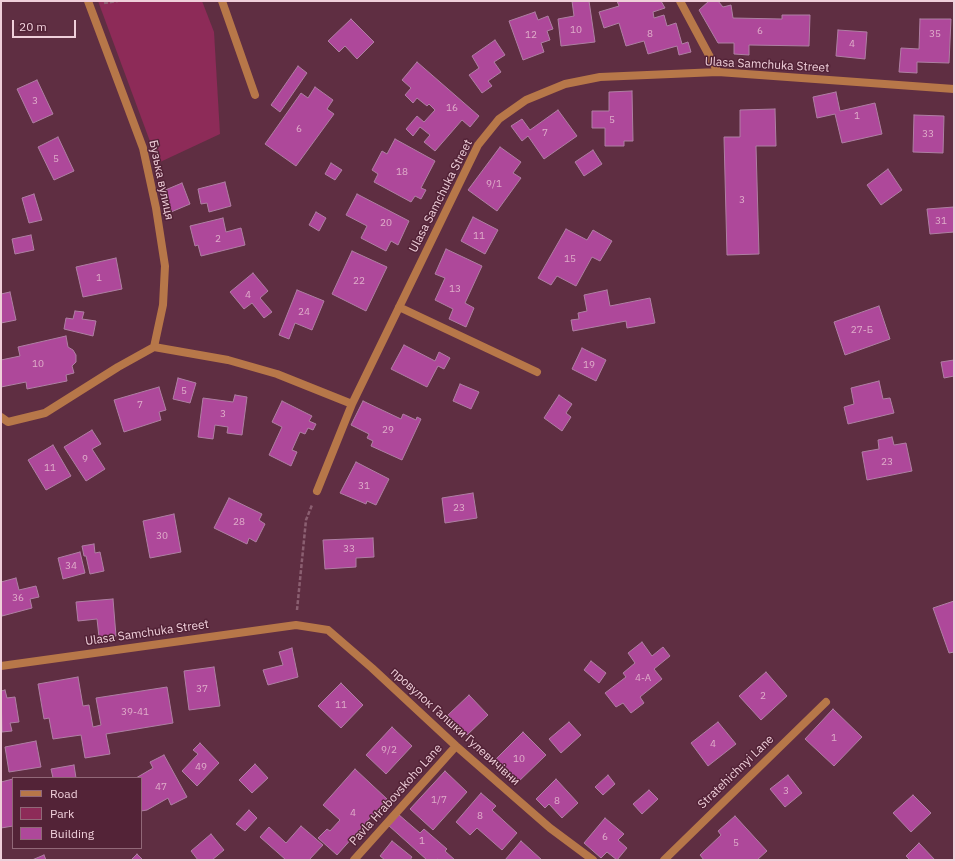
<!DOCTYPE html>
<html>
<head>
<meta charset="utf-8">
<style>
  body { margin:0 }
  #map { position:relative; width:955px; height:861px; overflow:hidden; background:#5f2e42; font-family:"IBM Plex Sans",sans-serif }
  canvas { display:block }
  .frame { position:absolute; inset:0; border:2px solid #efcfda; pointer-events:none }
  .legend { position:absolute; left:12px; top:777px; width:130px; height:72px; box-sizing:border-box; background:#532337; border:1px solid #916878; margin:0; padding:5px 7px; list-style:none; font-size:12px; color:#efcfda }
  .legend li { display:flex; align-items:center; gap:8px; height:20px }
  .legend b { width:20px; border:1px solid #916878 }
  .scale { position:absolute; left:12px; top:20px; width:64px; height:18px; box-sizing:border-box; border:2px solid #efcfda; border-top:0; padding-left:5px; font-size:12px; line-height:14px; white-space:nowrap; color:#efcfda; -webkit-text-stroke:3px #532337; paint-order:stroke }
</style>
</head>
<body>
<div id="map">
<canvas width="955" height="861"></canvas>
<div class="frame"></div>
<ul class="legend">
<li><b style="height:5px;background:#b77749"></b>Road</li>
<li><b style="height:11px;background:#8d2b58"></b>Park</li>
<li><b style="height:11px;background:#ae489a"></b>Building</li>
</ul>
<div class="scale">20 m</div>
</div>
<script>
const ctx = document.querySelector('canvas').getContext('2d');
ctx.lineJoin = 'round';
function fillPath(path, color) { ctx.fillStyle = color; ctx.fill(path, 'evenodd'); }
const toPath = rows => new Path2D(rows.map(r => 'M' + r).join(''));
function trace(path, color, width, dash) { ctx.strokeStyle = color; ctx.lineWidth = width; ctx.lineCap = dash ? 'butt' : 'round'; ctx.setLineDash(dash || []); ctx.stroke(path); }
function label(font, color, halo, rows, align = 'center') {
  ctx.font = font + ' "IBM Plex Sans",sans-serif'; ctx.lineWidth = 3; ctx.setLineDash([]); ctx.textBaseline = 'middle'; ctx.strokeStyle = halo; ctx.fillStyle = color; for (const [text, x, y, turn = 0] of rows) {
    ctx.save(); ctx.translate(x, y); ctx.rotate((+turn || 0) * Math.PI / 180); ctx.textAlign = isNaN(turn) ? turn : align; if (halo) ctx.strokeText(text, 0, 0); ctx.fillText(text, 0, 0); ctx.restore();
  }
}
fillPath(toPath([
  [98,1,202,1,214,32,220,134,158,163]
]), '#8d2b58');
const building = toPath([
  [572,1,589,1,595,42,561,46,558,19,574,16,572,1],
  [617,1,661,1,665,8,653,12,654,18,664,15,667,26,676,23,682,44,688,42,691,52,679,55,677,46,648,54,644,41,626,46,619,23,604,28,599,12,619,6,617,1],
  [709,1,718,1,723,7,731,5,733,18,782,19,782,15,810,15,809,46,749,45,749,55,734,54,734,43,718,43,699,10,709,1],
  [535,12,538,20,548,16,553,29,547,31,550,40,541,43,544,52,523,60,509,21,535,12],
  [351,19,374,42,357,59,345,46,339,52,328,41,351,19],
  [920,19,951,19,949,63,917,62,917,73,899,72,901,48,919,49,920,19],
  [838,30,867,32,865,59,836,56,838,30],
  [495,40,505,55,494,62,501,72,488,81,492,86,482,93,469,75,479,68,472,56,495,40],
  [417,62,479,116,470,127,462,120,435,151,424,142,430,135,420,127,413,136,406,129,417,116,424,122,435,110,429,104,427,106,417,98,413,103,405,95,411,88,402,80,417,62],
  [298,66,307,73,280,112,271,105,298,66],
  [37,80,53,114,33,123,17,89,37,80],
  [315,87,333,100,327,109,334,114,296,166,265,144,301,93,308,98,315,87],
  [632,91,633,141,624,141,624,146,605,146,605,128,592,128,592,111,609,111,609,92,632,91],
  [836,92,840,111,875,103,882,134,842,143,835,114,817,118,813,97,836,92],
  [775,109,776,146,756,146,759,254,727,255,724,137,740,137,740,110,775,109],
  [558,110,577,136,544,159,528,136,522,141,511,126,522,119,530,130,558,110],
  [914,115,944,116,943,153,913,152,914,115],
  [58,137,74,171,54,180,38,147,58,137],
  [395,139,435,161,421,188,426,190,421,199,415,196,411,202,374,182,378,174,372,170,382,151,387,154,395,139],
  [500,147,521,162,513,173,521,178,497,211,468,190,500,147],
  [593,150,602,164,584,176,575,162,593,150],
  [331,163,342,170,335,180,325,174,331,163],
  [888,169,902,190,881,205,867,185,888,169],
  [225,182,231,206,209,212,207,203,201,204,198,189,225,182],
  [182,183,190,204,171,212,163,191,182,183],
  [34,194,42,220,29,223,22,198,34,194],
  [357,194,409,221,398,245,391,241,386,251,361,238,367,226,346,215,357,194],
  [954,207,954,232,930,234,927,209,954,207],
  [316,212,326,218,319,231,309,225,316,212],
  [473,217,498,230,485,254,461,241,473,217],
  [223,218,226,232,241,228,245,245,201,256,198,245,195,246,190,226,223,218],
  [566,229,587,240,593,230,612,241,600,261,592,257,576,286,557,276,551,285,538,278,566,229],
  [31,235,34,250,15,254,12,239,31,235],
  [446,249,482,266,465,303,474,308,466,327,449,319,453,309,435,300,445,278,435,274,446,249],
  [352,251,387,267,366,311,332,294,352,251],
  [116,258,122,289,83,297,76,267,116,258],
  [253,273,268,291,260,298,272,312,264,318,252,303,244,309,230,292,253,273],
  [297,290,324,301,312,330,295,323,289,339,279,335,297,290],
  [607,290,610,306,650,298,655,323,627,328,626,321,573,331,571,320,579,319,578,313,587,311,584,295,607,290],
  [10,292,16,320,1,323,1,294,10,292],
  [879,306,890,339,845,355,834,322,879,306],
  [75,311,84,312,82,319,96,321,93,336,64,329,66,318,73,319,75,311],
  [66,336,68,347,73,350,76,355,76,362,72,366,74,373,66,375,67,381,27,389,26,382,1,387,1,360,20,356,18,347,66,336],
  [404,345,435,361,439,352,450,358,444,369,438,366,427,387,391,369,404,345],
  [582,348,606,360,596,381,572,369,582,348],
  [954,360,954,376,944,378,941,362,954,360],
  [178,378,196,383,190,403,173,399,178,378],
  [879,381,883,399,890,398,894,413,848,424,844,407,854,404,851,388,879,381],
  [460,384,479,392,471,409,453,401,460,384],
  [159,387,166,410,159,412,161,420,124,432,114,400,159,387],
  [235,395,247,397,242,435,227,433,228,427,215,425,213,439,198,437,203,398,233,402,235,395],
  [559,395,572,404,566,413,571,417,562,431,544,418,559,395],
  [282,401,312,416,309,421,316,424,313,430,308,428,305,434,300,432,292,450,297,452,291,466,269,455,282,427,272,422,282,401],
  [363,401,401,419,403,414,416,420,417,417,421,419,402,460,371,446,373,441,367,438,369,434,351,425,363,401],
  [92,430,101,444,92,449,105,469,86,481,64,447,92,430],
  [892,437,894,445,906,443,912,471,867,480,862,452,879,449,878,440,892,437],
  [53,445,71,476,46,490,28,460,53,445],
  [356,462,389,479,376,505,367,501,366,504,340,493,356,462],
  [473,493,477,518,445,523,442,498,473,493],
  [229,498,262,514,259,520,265,524,256,542,249,538,247,544,214,528,229,498],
  [174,514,181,552,150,558,143,521,174,514],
  [373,538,374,557,356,558,356,567,325,569,323,540,373,538],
  [94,544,95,553,100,552,104,571,90,574,86,556,84,556,82,546,94,544],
  [80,552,85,573,63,579,58,558,80,552],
  [16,578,19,590,36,586,39,597,30,599,32,608,2,616,1,610,1,582,16,578],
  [113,599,116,636,99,637,97,619,78,621,76,602,113,599],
  [954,601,954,652,949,653,933,608,954,601],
  [642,642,652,656,663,647,670,656,654,669,662,679,640,697,644,703,631,713,623,703,616,707,605,693,626,677,623,673,635,663,628,653,642,642],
  [292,648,298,677,268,685,263,670,283,665,279,652,292,648],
  [591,661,606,673,599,683,584,670,591,661],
  [214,667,220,706,189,710,184,671,214,667],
  [766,672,787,696,761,720,739,696,766,672],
  [78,677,83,706,89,705,93,727,101,725,96,698,167,687,173,723,106,734,110,754,85,758,81,735,53,739,49,718,44,719,38,684,78,677],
  [341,683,363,705,341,728,318,706,341,683],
  [5,690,7,698,15,697,19,722,10,723,12,731,2,732,1,691,5,690],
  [469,695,488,715,467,735,448,715,469,695],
  [833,709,862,737,834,766,805,739,833,709],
  [569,722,581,735,561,753,549,739,569,722],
  [718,722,736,744,708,766,691,743,718,722],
  [392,727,412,746,386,774,366,755,392,727],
  [523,732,546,755,515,785,493,762,523,732],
  [36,741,41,767,9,772,5,747,36,741],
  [200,743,219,763,197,786,182,771,198,754,193,750,200,743],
  [164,755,187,797,171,805,168,798,147,810,141,811,141,778,136,778,153,768,150,762,164,755],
  [255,764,268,778,252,793,239,780,255,764],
  [74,765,76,778,53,778,51,769,74,765],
  [355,769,387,799,337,855,318,838,327,829,330,831,340,820,323,805,355,769],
  [445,771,467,792,433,830,410,809,445,771],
  [608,775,615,784,603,795,595,787,608,775],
  [788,775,802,793,785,807,770,789,788,775],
  [13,779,13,826,1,828,1,782,13,779],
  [556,779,578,803,562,818,549,804,545,808,536,799,556,779],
  [649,790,658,799,642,814,633,804,649,790],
  [481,793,496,806,492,810,517,833,502,850,477,828,470,835,456,822,481,793],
  [913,795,931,813,911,832,893,813,913,795],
  [249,810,257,818,245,831,236,824,249,810],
  [398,814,420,833,424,829,447,849,445,851,455,860,439,860,437,859,436,860,427,860,388,825,398,814],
  [735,816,767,851,757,860,704,860,700,855,721,835,718,831,735,816],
  [605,818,624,834,618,840,627,848,617,860,607,852,601,858,584,843,605,818],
  [301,826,323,845,309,860,286,860,260,837,269,827,286,843,301,826],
  [211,834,224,850,212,860,198,860,191,851,211,834],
  [392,841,412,857,410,860,385,860,380,856,392,841],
  [521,841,542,860,505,860,521,841],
  [919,843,935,860,910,860,906,856,919,843],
  [137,854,143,860,131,860,137,854],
  [44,855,46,860,32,860,44,855]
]);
fillPath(building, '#ae489a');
trace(building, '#af7fa3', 1);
trace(toPath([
  [104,3,118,1],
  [297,610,306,520,312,505]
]), '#8b5f71', 2.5, [4, 2]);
trace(toPath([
  [222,1,255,95]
]), '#b77749', 8);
trace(toPath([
  [88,1,143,148,156,208,165,266,163,305,154,347],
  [680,1,718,72],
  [399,307,537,372],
  [1,417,8,422,45,413,118,367,154,347,228,360,277,374,352,404],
  [317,491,352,404,478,145,499,119,526,100,565,84,600,77,718,72,954,89],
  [1,666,296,625,328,630,372,668,456,746,550,828,593,860],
  [354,860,456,746],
  [664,860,826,702]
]), '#b77749', 8);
label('10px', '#dfadca', null, [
  ["10",576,30],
  ["6",760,31],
  ["8",650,34],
  ["35",935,34],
  ["12",531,35],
  ["4",852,44],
  ["3",35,101],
  ["16",452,108],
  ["1",857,116],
  ["5",612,120],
  ["6",299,129],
  ["7",545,133],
  ["33",928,134],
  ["5",56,159],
  ["18",402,172],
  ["9/1",494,184],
  ["3",742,200],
  ["31",941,221],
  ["20",386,223],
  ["11",479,236],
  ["2",218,239],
  ["15",570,259],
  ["1",99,278],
  ["22",359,281],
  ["13",455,289],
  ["4",248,295],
  ["24",304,312],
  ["27-Б",862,330],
  ["10",38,364],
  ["19",589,365],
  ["5",184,391],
  ["7",140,405],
  ["3",223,414],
  ["29",388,430],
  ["9",85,459],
  ["23",887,462],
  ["11",50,468],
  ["31",364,486],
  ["23",459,508],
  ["28",239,522],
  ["30",162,536],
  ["33",349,549],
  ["34",71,566],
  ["36",18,598],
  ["4-А",643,678],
  ["37",202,689],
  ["2",763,696],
  ["11",341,705],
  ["39-41",135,712],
  ["1",834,738],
  ["4",713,744],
  ["9/2",389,750],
  ["10",519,759],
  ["49",201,767],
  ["47",161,787],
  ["3",786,791],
  ["1/7",439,800],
  ["8",557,801],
  ["4",353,813],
  ["8",480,816],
  ["6",605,837],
  ["1",422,841],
  ["5",736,843]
]);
label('12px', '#efcfda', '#532337', [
  ["Ulasa Samchuka Street",767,65,3],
  ["Бузька вулиця",161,180,78],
  ["Ulasa Samchuka Street",441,196,-63],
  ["Ulasa Samchuka Street",147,633,-8],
  ["провулок Галшки Гулевичівни",455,727,42],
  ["Stratehichnyi Lane",736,772,-44],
  ["Pavla Hrabovskoho Lane",396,795,-48]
]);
</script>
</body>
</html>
